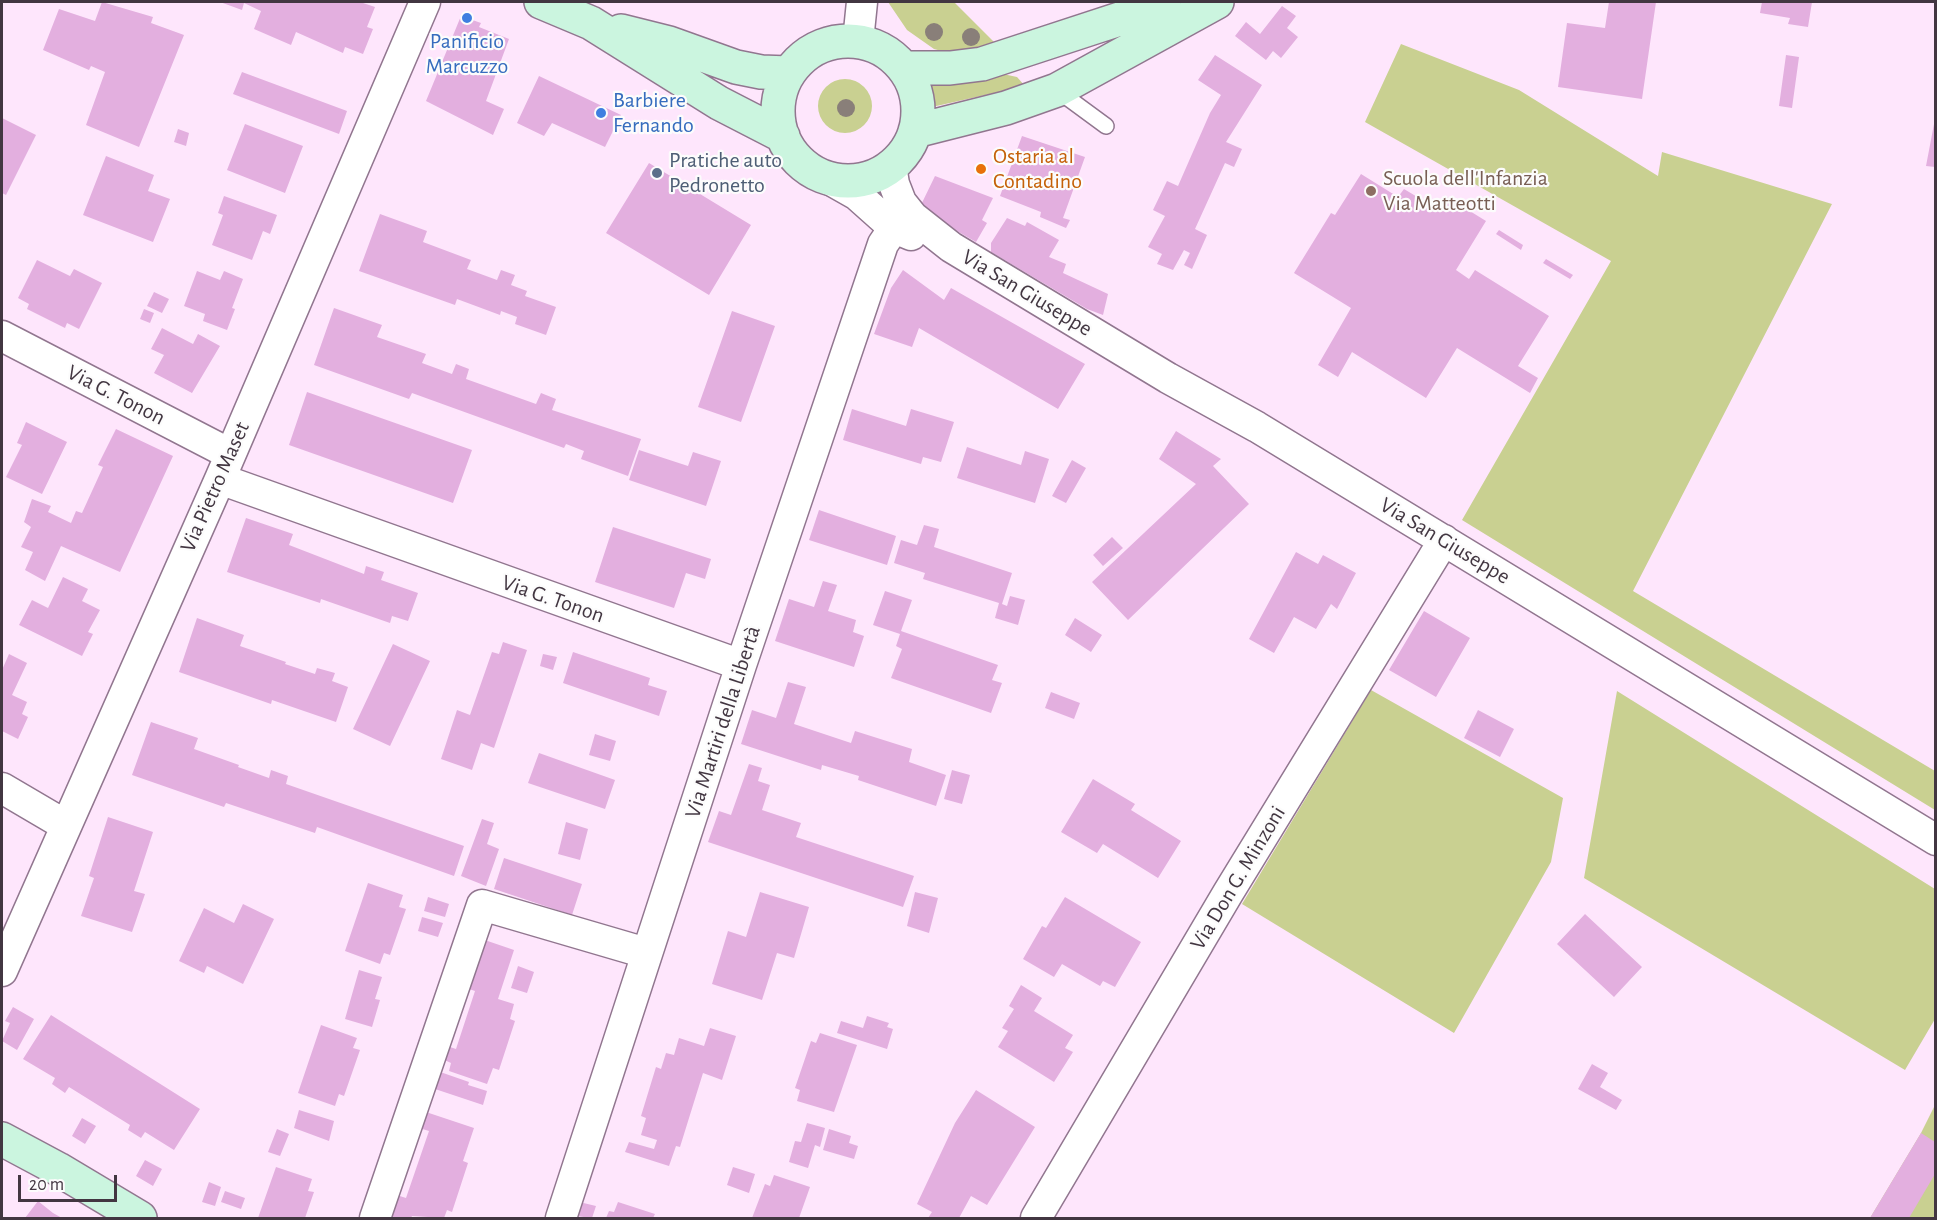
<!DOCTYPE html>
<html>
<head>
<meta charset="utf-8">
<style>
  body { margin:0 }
  #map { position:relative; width:1937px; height:1220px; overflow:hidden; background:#fee6fc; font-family:"Alegreya Sans",sans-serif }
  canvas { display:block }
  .frame { position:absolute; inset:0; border:3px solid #423641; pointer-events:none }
  .scale { position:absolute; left:18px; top:1175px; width:99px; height:27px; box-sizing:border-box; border:3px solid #423641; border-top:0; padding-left:8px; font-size:18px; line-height:21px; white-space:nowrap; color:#423641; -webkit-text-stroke:4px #fcfcfc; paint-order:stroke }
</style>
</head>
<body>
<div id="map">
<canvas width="1937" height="1220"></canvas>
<div class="frame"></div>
<div class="scale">20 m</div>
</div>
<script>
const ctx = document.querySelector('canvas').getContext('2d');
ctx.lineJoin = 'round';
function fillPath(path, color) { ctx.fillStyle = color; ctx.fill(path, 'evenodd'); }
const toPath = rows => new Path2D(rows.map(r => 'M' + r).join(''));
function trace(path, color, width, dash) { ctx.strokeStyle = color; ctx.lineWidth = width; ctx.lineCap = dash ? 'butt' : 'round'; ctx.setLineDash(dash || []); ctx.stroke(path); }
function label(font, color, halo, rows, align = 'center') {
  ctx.font = font + ' "Alegreya Sans",sans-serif'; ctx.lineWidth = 4.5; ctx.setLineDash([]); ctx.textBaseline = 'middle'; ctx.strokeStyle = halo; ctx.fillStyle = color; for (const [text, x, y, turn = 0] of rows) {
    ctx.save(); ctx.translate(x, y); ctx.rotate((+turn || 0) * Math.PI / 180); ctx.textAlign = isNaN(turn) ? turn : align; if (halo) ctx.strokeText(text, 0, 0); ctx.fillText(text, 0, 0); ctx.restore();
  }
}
fillPath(toPath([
  [888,2,954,2,997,45,949,53,934,49,907,30],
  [1401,44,1519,90,1658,176,1662,152,1832,204,1633,591,1935,771,1935,810,1462,520,1611,261,1365,122],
  [1003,74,1017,77,1025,86,932,107,929,83,969,83],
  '818 106a27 27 0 1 1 54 0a27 27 0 1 1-54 0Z',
  [1371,690,1563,798,1551,862,1454,1033,1242,904],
  [1617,691,1935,889,1935,1019,1905,1070,1584,878],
  [1935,1105,1935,1218,1870,1218,1921,1133]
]), '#c9d091');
fillPath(toPath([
  [102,2,153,17,151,23,184,35,139,147,86,125,105,72,91,66,89,70,43,50,59,9,95,21],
  [220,2,360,2,375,7,367,27,373,29,363,54,345,47,343,53,296,32,291,45,254,29,261,11,244,3,242,10],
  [1609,2,1656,2,1642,99,1558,87,1567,23,1605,28],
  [1762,2,1812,2,1808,27,1788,24,1790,18,1760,13],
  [1282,6,1296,16,1287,28,1298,37,1281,58,1273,51,1266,60,1235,36,1246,22,1260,34],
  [461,16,481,23,479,27,509,39,486,101,504,109,493,135,426,101],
  [1215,55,1262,85,1226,142,1242,149,1234,167,1225,163,1195,229,1207,235,1192,269,1184,265,1190,253,1184,250,1173,270,1157,264,1162,254,1148,247,1165,216,1153,210,1167,181,1178,186,1210,113,1221,95,1198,80],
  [1786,55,1799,57,1792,108,1779,106],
  [242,72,347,111,339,134,233,94],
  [539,76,621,115,605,147,552,123,544,136,517,123],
  [2,118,36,135,6,195,2,193],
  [245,124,303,146,285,193,227,170],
  [1934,124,1935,124,1935,167,1926,166],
  [178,129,189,133,186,146,174,142],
  [1022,136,1085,157,1063,218,1070,220,1066,228,1040,217,1041,212,1000,196],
  [106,156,154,175,148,191,170,199,153,242,83,215],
  [649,163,751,225,709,295,606,233],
  [1361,174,1398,197,1404,189,1439,210,1447,197,1486,221,1456,270,1469,279,1475,270,1549,316,1518,366,1538,378,1530,393,1457,348,1426,398,1352,352,1338,377,1318,365,1351,308,1294,273,1331,213,1335,215],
  [935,176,993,198,982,220,987,223,976,242,919,209],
  [224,196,277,215,270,234,263,231,252,260,212,245,223,215,218,213],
  [380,214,427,231,423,242,471,260,467,269,497,280,501,270,515,275,511,285,527,291,525,296,556,307,546,335,515,324,517,317,501,311,500,315,457,299,455,305,359,271],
  [1007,218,1025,226,1027,222,1059,240,1049,257,1066,264,1063,273,1108,294,1103,315,1087,309,991,252,991,243],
  [1499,230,1523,245,1521,250,1496,234],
  [1546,259,1573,275,1570,279,1543,263],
  [37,260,70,276,74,269,102,283,79,329,67,323,65,328,27,309,29,304,18,298],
  [903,270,944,300,951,288,1085,364,1058,409,919,328,912,347,874,334,891,288],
  [197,271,220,280,224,271,243,279,232,308,235,309,227,330,203,321,205,314,184,306],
  [154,292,169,299,162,313,147,306],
  [334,308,382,325,377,337,426,354,422,363,452,374,456,364,469,369,466,379,536,404,541,393,556,399,552,410,641,439,628,476,581,459,584,451,566,444,564,448,412,393,409,399,314,365],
  [144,309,154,313,150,323,140,319],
  [732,311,775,326,741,422,698,407],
  [162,328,193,344,198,334,220,346,192,393,154,373,164,355,151,349],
  [307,392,472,450,453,503,289,445],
  [852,409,906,426,911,409,954,422,941,462,923,457,921,464,843,440],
  [26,422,67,442,42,494,6,477,22,445,17,443],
  [116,429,173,456,120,572,61,546,45,581,25,570,33,552,21,547,31,527,24,522,32,499,51,506,48,512,71,523,76,511,82,513,103,467,98,465],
  [1176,431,1221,459,1213,466,1249,504,1128,620,1092,582,1196,484,1159,459],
  [967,447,1021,465,1025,451,1049,459,1035,503,957,478],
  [639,450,688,466,693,452,721,461,706,506,629,480],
  [1072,460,1086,468,1066,503,1052,496],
  [819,510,896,536,887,565,809,540],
  [246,518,293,534,289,545,364,574,366,566,384,572,381,580,418,593,408,621,392,616,390,623,321,599,320,603,227,572],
  [924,525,939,529,934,547,1012,573,1002,604,1007,606,1010,596,1025,600,1018,625,995,618,999,603,923,579,925,573,894,563,901,540,917,545],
  [613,527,711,559,705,579,686,573,674,608,595,582],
  [1112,537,1123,548,1103,566,1093,555],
  [1296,552,1318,564,1323,555,1356,573,1337,609,1331,604,1316,629,1294,617,1274,653,1249,639],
  [63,577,88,589,82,601,100,610,88,632,93,634,82,656,19,625,32,600,48,608],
  [823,581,837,585,828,611,856,620,853,632,864,636,854,667,775,641,789,599,814,607],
  [885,591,912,600,901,631,998,665,992,680,1002,683,991,713,891,678,902,649,896,646,900,634,873,625],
  [1424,611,1470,638,1436,697,1389,670],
  [197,618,244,635,240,646,286,662,285,664,315,674,317,668,335,673,332,681,348,687,336,722,272,700,271,704,179,672],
  [1075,618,1102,635,1091,652,1065,635],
  [503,642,527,650,494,748,481,743,472,770,441,759,457,710,470,715,492,652,499,654],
  [393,644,430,661,390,746,353,729],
  [573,652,650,678,648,685,667,691,659,716,563,683],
  [9,654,27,663,12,695,27,702,22,714,28,717,18,739,2,731,2,670],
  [543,654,557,657,553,670,540,666],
  [788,682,806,687,794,724,851,743,855,731,912,749,909,762,946,775,936,806,858,780,859,776,822,765,821,770,741,744,752,710,776,718],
  [1051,692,1080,703,1074,719,1045,708],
  [1478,710,1514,729,1500,757,1464,738],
  [151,722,198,738,194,749,239,765,238,767,269,778,271,770,288,776,286,784,464,846,454,876,317,827,315,833,226,803,224,807,132,775],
  [595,734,616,741,610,761,589,755],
  [539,753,615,780,605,809,528,783],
  [749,764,762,768,758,781,770,785,762,810,801,823,796,837,914,876,903,907,708,842,719,811,731,815],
  [952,770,970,775,962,804,944,799],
  [1093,779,1135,804,1131,810,1181,841,1158,878,1103,844,1097,853,1061,832],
  [108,817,153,832,134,891,145,894,132,932,81,916,94,878,89,876],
  [482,819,494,823,487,844,499,849,486,886,461,876],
  [566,822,588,829,580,860,558,854],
  [504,858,582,884,572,915,494,889],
  [368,883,403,895,399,907,406,909,390,955,384,953,380,964,345,951],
  [760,892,809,907,794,958,777,953,762,1000,712,984,728,931,746,937],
  [915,892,938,898,929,933,907,926],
  [428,897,449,904,445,917,424,911],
  [1065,897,1141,942,1115,987,1103,981,1100,986,1062,964,1054,977,1023,959,1042,926,1046,928],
  [243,904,274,919,243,984,207,966,204,973,179,961,204,908,234,923],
  [1585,914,1642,967,1614,997,1557,944],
  [422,917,443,923,438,937,418,931],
  [473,936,514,950,498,999,514,1004,510,1019,515,1021,499,1070,493,1068,487,1084,449,1071,451,1063,440,1058,444,1045,456,1049,475,991,457,985],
  [518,966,534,972,527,993,511,988],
  [359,970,382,977,375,999,380,1000,372,1027,345,1019],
  [1021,985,1042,998,1034,1011,1073,1035,1065,1048,1073,1052,1054,1082,998,1047,1008,1031,1002,1028,1014,1009,1009,1006],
  [13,1007,34,1019,17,1050,2,1041,10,1023,5,1021],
  [51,1015,200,1109,174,1150,145,1132,141,1138,128,1130,130,1125,69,1087,65,1093,52,1084,55,1078,23,1059],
  [867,1016,889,1023,887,1027,893,1029,887,1049,837,1033,841,1021,863,1028],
  [321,1025,357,1038,353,1048,360,1050,344,1096,339,1094,335,1106,298,1093],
  [710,1028,736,1036,722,1080,703,1073,680,1147,676,1146,669,1166,625,1152,629,1142,654,1149,657,1140,641,1135,646,1118,641,1116,656,1067,661,1069,666,1053,674,1055,679,1038,704,1046],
  [820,1033,857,1045,834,1112,797,1101,800,1090,795,1088,811,1041,816,1043],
  [1592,1064,1608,1073,1600,1087,1622,1100,1616,1110,1578,1089],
  [423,1066,469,1082,468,1085,487,1091,483,1105,417,1083],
  [976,1090,1035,1127,987,1205,971,1196,959,1218,928,1218,932,1212,917,1204,955,1123],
  [411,1107,474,1128,463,1161,468,1163,452,1212,447,1210,444,1218,412,1216,411,1218,369,1218,378,1189,406,1198,429,1131,406,1124],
  [299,1110,334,1121,329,1141,294,1128],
  [82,1118,96,1126,85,1144,72,1136],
  [807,1123,825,1128,820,1147,815,1145,808,1168,789,1162,795,1141,801,1142],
  [277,1129,289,1134,280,1156,268,1152],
  [829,1129,851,1136,849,1143,858,1146,854,1159,823,1150],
  [1921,1133,1935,1142,1935,1174,1909,1218,1870,1218],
  [145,1160,162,1169,153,1186,136,1176],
  [276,1167,312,1179,308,1191,314,1192,305,1218,258,1218],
  [733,1167,755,1174,749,1193,727,1185],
  [774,1175,810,1187,799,1218,752,1218,765,1184,770,1186],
  [209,1182,221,1187,215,1206,202,1202],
  [225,1191,245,1198,241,1209,221,1202],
  [571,1200,596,1206,592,1218,567,1215],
  [38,1201,53,1213,62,1218,25,1218],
  [618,1202,655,1214,653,1218,606,1218,609,1211,614,1212]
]), '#e3afdf');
const lane = toPath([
  [1057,90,1106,126]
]);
const street = toPath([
  [858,41,862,2],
  [891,166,894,184,901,202,913,217,951,247,1168,378,1257,427,1936,840],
  [827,178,857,195,894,228,911,235],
  [2,336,230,454],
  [220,479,741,665],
  [2,788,65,825],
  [2,971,220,479,425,2],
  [375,1218,482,905,646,953],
  [561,1218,741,665,883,244,894,228],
  [1036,1218,1228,893,1444,540]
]);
const secondary = toPath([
  [541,2,591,23,719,103,783,136],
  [621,31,669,43,736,67,761,72,789,73],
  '778 111a70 70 0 1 1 140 0a70 70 0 1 1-140 0Z',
  [904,68,950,68,982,64,1144,11,1164,2],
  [915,131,1006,108,1057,90,1217,2],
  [2,1139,58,1169,140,1218]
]);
trace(lane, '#91768f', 18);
trace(street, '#91768f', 33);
trace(secondary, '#91768f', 36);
trace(lane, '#fff', 15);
trace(street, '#fff', 30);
trace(secondary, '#cbf5df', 33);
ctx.fillStyle = '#897f79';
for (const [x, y] of [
  [934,32],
  [971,37],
  [846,108]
]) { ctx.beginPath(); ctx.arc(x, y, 9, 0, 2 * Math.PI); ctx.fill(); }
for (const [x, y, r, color] of [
  [467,18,6,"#3f7fe0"],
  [601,113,6,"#3f7fe0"],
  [981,169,6,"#e8710a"],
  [657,173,6,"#5c6f8a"],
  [1371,191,6,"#8d6e63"]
]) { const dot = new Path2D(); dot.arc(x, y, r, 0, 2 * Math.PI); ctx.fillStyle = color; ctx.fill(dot); trace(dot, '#fcfcfc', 2); }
label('22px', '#366cbe', '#fcfcfc', [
  ["Panificio",467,41],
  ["Marcuzzo",467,66],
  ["Barbiere",613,100,"left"],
  ["Fernando",613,125,"left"]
]);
label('22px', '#c56008', '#fcfcfc', [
  ["Ostaria al",993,156],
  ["Contadino",993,181]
], 'left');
label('22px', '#4e5e75', '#fcfcfc', [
  ["Pratiche auto",669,160],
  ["Pedronetto",669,185]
], 'left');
label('22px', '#785e54', '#fcfcfc', [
  ["Scuola dell'Infanzia",1383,178],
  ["Via Matteotti",1383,203]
], 'left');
label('22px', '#423641', '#fcfcfc', [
  ["Via San Giuseppe",1027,293,31],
  ["Via G. Tonon",116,395,27],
  ["Via Pietro Maset",215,487,-66],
  ["Via San Giuseppe",1445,541,31],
  ["Via G. Tonon",553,599,19],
  ["Via Martiri della Libertà",723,722,-72],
  ["Via Don G. Minzoni",1238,878,-59]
]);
</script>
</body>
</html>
